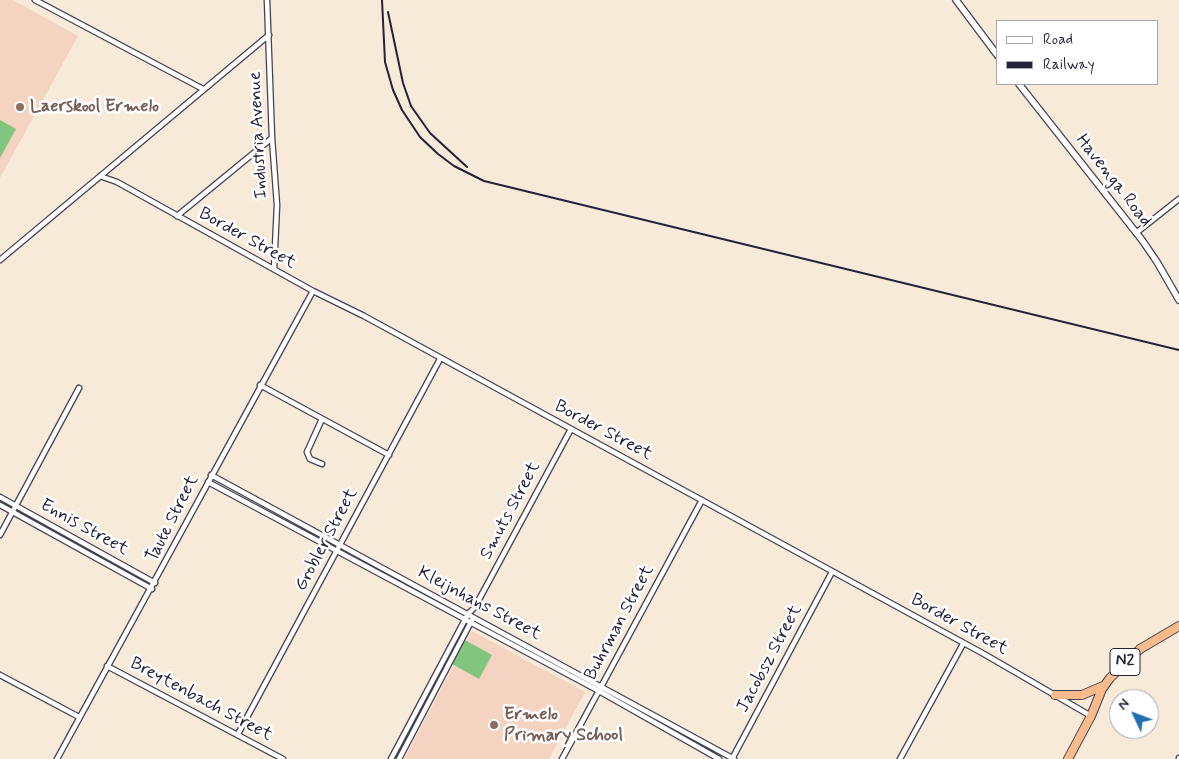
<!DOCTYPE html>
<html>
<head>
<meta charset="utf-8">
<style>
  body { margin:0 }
  #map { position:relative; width:1179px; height:759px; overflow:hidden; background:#f8ead8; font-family:Mynerve,sans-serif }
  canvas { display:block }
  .legend { position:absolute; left:996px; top:20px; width:162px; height:65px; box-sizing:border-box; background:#fff; border:1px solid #a7a7b1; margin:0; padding:6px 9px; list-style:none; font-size:15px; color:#22223b }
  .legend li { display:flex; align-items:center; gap:10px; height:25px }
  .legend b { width:25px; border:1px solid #a7a7b1 }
  .north { position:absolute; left:1109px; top:689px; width:50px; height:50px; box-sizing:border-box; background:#fff; border:1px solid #a7a7b1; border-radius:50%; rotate:313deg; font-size:14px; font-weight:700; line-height:20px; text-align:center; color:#22223b }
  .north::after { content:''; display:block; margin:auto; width:18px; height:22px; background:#1f6fb2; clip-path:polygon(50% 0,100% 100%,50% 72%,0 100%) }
</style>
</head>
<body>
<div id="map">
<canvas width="1179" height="759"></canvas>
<ul class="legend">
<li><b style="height:6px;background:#fff"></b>Road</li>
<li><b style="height:6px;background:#22223b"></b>Railway</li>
</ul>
<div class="north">N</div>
</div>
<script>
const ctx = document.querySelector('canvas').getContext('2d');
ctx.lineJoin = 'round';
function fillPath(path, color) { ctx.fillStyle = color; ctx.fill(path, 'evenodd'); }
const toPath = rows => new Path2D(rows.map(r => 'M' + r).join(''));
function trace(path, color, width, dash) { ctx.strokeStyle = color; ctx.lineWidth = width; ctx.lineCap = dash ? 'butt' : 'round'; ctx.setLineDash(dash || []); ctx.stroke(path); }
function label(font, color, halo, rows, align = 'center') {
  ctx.font = font + ' Mynerve,sans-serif'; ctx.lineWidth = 5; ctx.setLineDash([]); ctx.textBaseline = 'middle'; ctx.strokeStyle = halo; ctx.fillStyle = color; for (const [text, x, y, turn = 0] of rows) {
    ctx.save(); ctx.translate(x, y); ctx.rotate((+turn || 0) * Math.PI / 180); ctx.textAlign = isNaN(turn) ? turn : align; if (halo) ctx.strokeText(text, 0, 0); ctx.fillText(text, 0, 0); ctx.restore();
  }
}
fillPath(toPath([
  [0,0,13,0,78,36,0,178],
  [472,631,585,692,549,759,404,759]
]), '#f4d3c1');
fillPath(toPath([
  [0,120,16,129,0,158],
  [465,640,492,655,479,679,452,664]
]), '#82c57f');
const minor = toPath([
  [35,0,203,89],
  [267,0,272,138,277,205,274,269],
  [100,176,117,182,313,291,364,316,984,654,1091,716],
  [177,216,272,138],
  [1136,233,1179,199],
  [0,260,269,35],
  [260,385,389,455],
  [322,419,307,452,310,459,322,464],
  [211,475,734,759],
  [208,482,599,691,719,759],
  [0,497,155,583],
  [0,505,152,589],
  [0,535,79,388],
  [107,666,283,759],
  [0,675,79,717],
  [238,734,440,359],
  [57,759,313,291],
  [391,759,468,614,475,607,571,429],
  [399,759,472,620],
  [562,759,702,500],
  [732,759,832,572],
  [900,759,963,644],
  [1179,759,1179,758]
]);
const tertiary = toPath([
  [956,0,998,56],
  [1019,84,1142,240,1157,262,1179,300]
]);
const trunk = toPath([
  [1055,695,1082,695,1103,686],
  [1068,759,1091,716,1102,689,1110,678,1140,649,1179,626]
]);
trace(minor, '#424053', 7);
trace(tertiary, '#424053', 8);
trace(trunk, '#424053', 10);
trace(minor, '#fff', 4.5);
trace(tertiary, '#fff', 5.5);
trace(trunk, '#fabb8c', 8);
trace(toPath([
  [382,0,385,62,393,90,402,110,420,137,438,154,454,166,484,181,1179,350],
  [388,12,403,83,411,106,430,133,467,167]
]), '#22223b', 2);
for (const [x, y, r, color] of [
  [20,107,5,"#8d6e63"],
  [494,725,5,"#8d6e63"]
]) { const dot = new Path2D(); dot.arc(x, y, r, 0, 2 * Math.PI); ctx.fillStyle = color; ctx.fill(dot); trace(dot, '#fff', 2); }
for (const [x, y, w] of [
  [1125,662,30]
]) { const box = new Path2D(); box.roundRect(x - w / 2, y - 13.5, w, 27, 4); ctx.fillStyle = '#fff'; ctx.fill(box); trace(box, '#22223b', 1); }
label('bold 16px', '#22223b', null, [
  ["N2",1125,662]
]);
label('bold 18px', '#785e54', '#fff', [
  ["Laerskool Ermelo",30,107],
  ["Ermelo",504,715],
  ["Primary School",504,736]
], 'left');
label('18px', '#22223b', '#fff', [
  ["Industria Avenue",259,135,-93],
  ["Havenga Road",1113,181,52],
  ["Border Street",247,239,29],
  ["Border Street",603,431,28],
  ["Smuts Street",511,511,-62],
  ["Taute Street",173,519,-63],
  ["Ennis Street",84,528,29],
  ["Grobler Street",327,540,-62],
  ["Kleijnhans Street",479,604,28],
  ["Buhrman Street",620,623,-62],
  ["Border Street",959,625,29],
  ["Jacobsz Street",770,659,-62],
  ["Breytenbach Street",201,700,28]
]);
</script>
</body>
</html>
